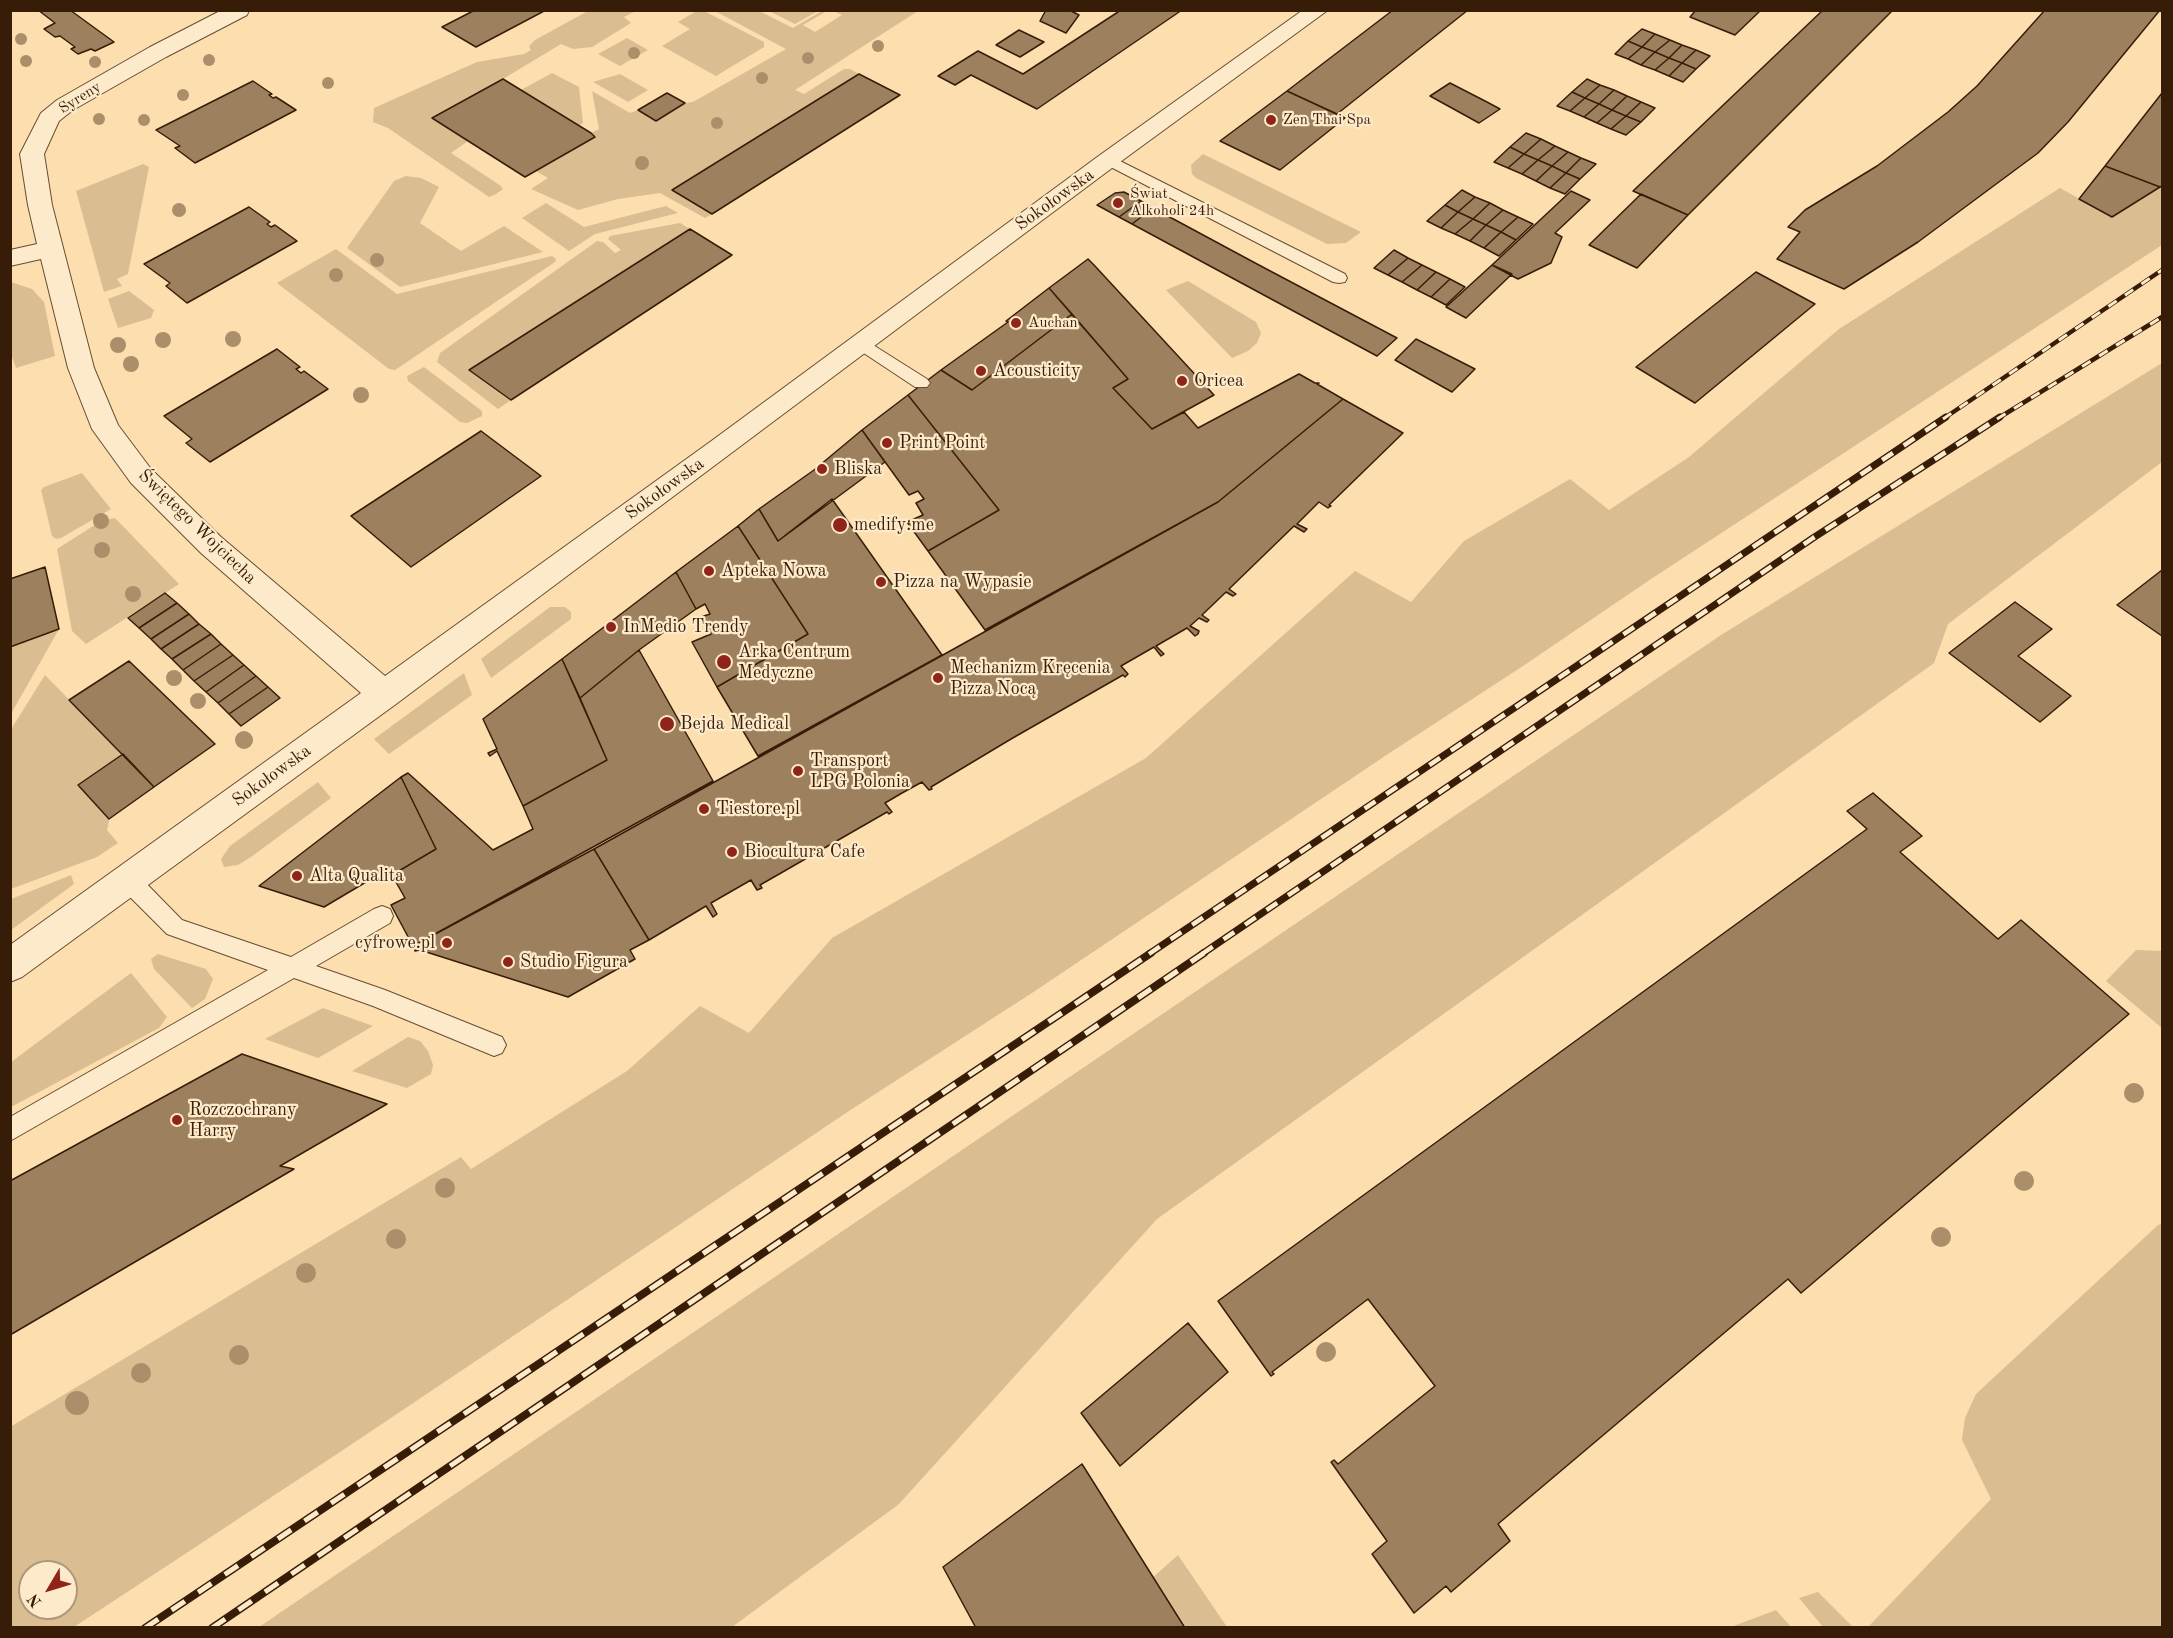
<!DOCTYPE html>
<html>
<head>
<meta charset="utf-8">
<style>
  body { margin:0 }
  #map { position:relative; width:2173px; height:1638px; overflow:hidden; background:#fcdeaf; font-family:"Old Standard TT",serif }
  canvas { display:block }
  .frame { position:absolute; inset:0; border:12px solid #371d07; pointer-events:none }
  .north { position:absolute; left:18px; top:1560px; width:60px; height:60px; box-sizing:border-box; background:#fdeacb; border:2px solid #ae987d; border-radius:50%; rotate:232deg; font-size:16px; font-weight:700; line-height:24px; text-align:center; color:#371d07 }
  .north::after { content:''; display:block; margin:auto; width:21px; height:27px; background:#8f2418; clip-path:polygon(50% 0,100% 100%,50% 72%,0 100%) }
</style>
</head>
<body>
<div id="map">
<canvas width="2173" height="1638"></canvas>
<div class="frame"></div>
<div class="north">N</div>
</div>
<script>
const ctx = document.querySelector('canvas').getContext('2d');
ctx.lineJoin = 'round';
function fillPath(path, color) { ctx.fillStyle = color; ctx.fill(path, 'evenodd'); }
const toPath = rows => new Path2D(rows.map(r => 'M' + r).join(''));
function trace(path, color, width, dash) { ctx.strokeStyle = color; ctx.lineWidth = width; ctx.lineCap = dash ? 'butt' : 'round'; ctx.setLineDash(dash || []); ctx.stroke(path); }
function label(font, color, halo, rows, align = 'center') {
  ctx.font = font + ' "Old Standard TT",serif'; ctx.lineWidth = 4.5; ctx.setLineDash([]); ctx.textBaseline = 'middle'; ctx.strokeStyle = halo; ctx.fillStyle = color; for (const [text, x, y, turn = 0] of rows) {
    ctx.save(); ctx.translate(x, y); ctx.rotate((+turn || 0) * Math.PI / 180); ctx.textAlign = isNaN(turn) ? turn : align; if (halo) ctx.strokeText(text, 0, 0); ctx.fillText(text, 0, 0); ctx.restore();
  }
}
fillPath(toPath([
  [698,10,704,11,764,42,764,47,716,76,662,46,690,29,678,22],
  [588,11,636,11,624,17,631,23,592,47,573,49,561,44,503,79,433,117,468,141,451,153,501,186,503,189,496,194,489,197,388,128,373,122,374,108,477,62,524,54,531,50,529,46,535,40],
  [715,11,759,11,793,28,822,11,827,11,803,25,815,32,842,15,833,11,918,11,795,90,804,94,844,69,850,69,859,74,672,189,712,214,705,218,660,193,618,199,578,210,531,189,548,178,536,171,595,137,591,133,599,129,592,91,630,113,638,110,656,121,685,103,693,102,786,49],
  [769,11,818,11,795,24],
  [627,38,648,50,620,66,598,54],
  [552,73,579,87,583,123,578,126,521,90],
  [620,74,648,90,628,102,593,82],
  [1203,154,1361,232,1346,243,1327,244,1196,178,1192,174,1191,165],
  [143,164,149,167,128,274,117,279,122,286,104,292,76,191],
  [406,176,421,178,439,187,420,223,461,251,504,226,543,252,400,287,347,248,394,181],
  [2162,186,2162,245,1651,579,1523,666,1388,754,1035,991,852,1109,343,1450,74,1627,11,1627,10,1427,461,1157,471,1169,627,1071,700,1006,749,1033,832,938,1146,758,1355,571,1411,602,1464,541,1570,479,1609,510,1689,457,1839,329,2060,188,2112,217],
  [30,1572,66,1572,66,1608,30,1608],
  [546,203,584,227,666,206,678,213,595,234,569,251,522,218],
  [680,223,690,229,470,369,511,400,498,409,437,362,440,353,597,241,603,242,615,253,621,250,608,239,610,236],
  [336,249,397,294,552,256,556,259,555,262,395,370,389,369,277,283],
  [1188,281,1256,322,1261,333,1257,343,1248,351,1232,358,1166,290],
  [11,282,32,289,44,302,55,356,16,368,11,354],
  [129,291,154,310,151,318,118,328,108,299],
  [2162,363,2162,462,1948,624,1934,663,1157,1219,899,1504,732,1627,259,1627,1721,635],
  [424,367,482,411,482,416,467,423,460,422,408,381,407,376],
  [82,473,111,509,61,538,56,539,52,536,41,490,44,487],
  [115,518,179,584,86,644,72,631,57,549,101,521],
  [550,607,565,607,571,612,571,619,491,678,481,659],
  [59,629,11,714,11,647],
  [464,673,472,695,389,754,374,739],
  [45,675,123,754,107,830,118,843,97,857,11,889,10,731],
  [318,782,331,798,251,857,238,865,224,867,221,859,230,846],
  [71,875,74,884,11,930,11,899],
  [2136,950,2162,951,2162,1028,2106,981],
  [158,954,206,969,213,979,205,999,192,1008,154,969,151,959],
  [131,973,167,1017,159,1028,11,1107,11,1062],
  [323,1008,373,1026,318,1058,265,1039],
  [408,1037,420,1041,428,1051,433,1065,431,1074,407,1088,352,1071],
  [2162,1224,2162,1627,1868,1627,1991,1499,1962,1440,1965,1418,1976,1394,2158,1225],
  [1178,1555,1227,1627,1180,1627,1150,1580],
  [1818,1592,1853,1627,1823,1627,1799,1598],
  [1776,1610,1791,1627,1731,1627]
]), '#dbbd92');
const building = toPath([
  [38,10,70,10,114,42,95,51,91,49,78,54,71,49,75,47,60,36,55,37,44,29,55,23,38,10],
  [475,10,546,10,476,47,442,27,475,10],
  [1046,10,1069,10,1079,15,1066,33,1040,21,1046,10],
  [1114,10,1182,10,1037,109,971,75,955,85,938,76,978,51,1023,74,1118,12,1114,10],
  [1393,10,1468,10,1337,114,1287,91,1393,10],
  [1696,10,1761,10,1735,35,1690,17,1696,10],
  [1823,10,1893,10,1688,215,1633,191,1823,10],
  [2045,10,2160,10,2068,122,2038,153,1918,242,1844,289,1777,259,1800,232,1788,227,1805,210,1877,166,1948,112,1977,86,2045,10],
  [1642,29,1655,34,1642,47,1628,41,1642,29],
  [1019,30,1044,42,1020,57,996,45,1019,30],
  [1655,34,1670,40,1655,52,1642,47,1655,34],
  [1670,40,1682,45,1669,58,1655,52,1670,40],
  [1628,41,1642,47,1628,59,1615,54,1628,41],
  [1682,45,1696,50,1682,63,1669,58,1682,45],
  [1642,47,1655,52,1641,65,1628,59,1642,47],
  [1696,50,1710,56,1696,69,1682,63,1696,50],
  [1655,52,1669,58,1655,70,1641,65,1655,52],
  [1669,58,1682,63,1669,76,1655,70,1669,58],
  [1682,63,1696,69,1683,82,1669,76,1682,63],
  [859,74,900,95,712,214,672,190,859,74],
  [503,79,591,133,595,137,525,177,432,118,503,79],
  [1587,79,1600,85,1585,98,1572,92,1587,79],
  [253,81,272,94,269,95,273,98,276,97,296,110,195,163,175,148,180,146,156,130,253,81],
  [1450,83,1487,102,1500,109,1479,123,1430,96,1450,83],
  [1600,85,1614,90,1599,104,1585,98,1600,85],
  [1614,90,1627,96,1612,110,1599,104,1614,90],
  [1287,91,1345,118,1280,170,1220,141,1287,91],
  [1572,92,1585,98,1570,111,1557,106,1572,92],
  [667,93,685,103,656,121,638,110,667,93],
  [2162,93,2162,186,2160,187,2105,166,2162,93],
  [1627,96,1641,102,1626,116,1612,110,1627,96],
  [1585,98,1599,104,1584,117,1570,111,1585,98],
  [1641,102,1655,108,1641,122,1626,116,1641,102],
  [1599,104,1612,110,1597,123,1584,117,1599,104],
  [1612,110,1626,116,1611,129,1597,123,1612,110],
  [1626,116,1641,122,1626,135,1611,129,1626,116],
  [1526,133,1541,139,1524,154,1510,147,1526,133],
  [1541,139,1555,146,1538,160,1524,154,1541,139],
  [1555,146,1568,152,1552,166,1538,160,1555,146],
  [1510,147,1524,154,1508,168,1494,162,1510,147],
  [1568,152,1581,158,1566,173,1552,166,1568,152],
  [1524,154,1538,160,1522,174,1508,168,1524,154],
  [1581,158,1596,164,1580,179,1566,173,1581,158],
  [1538,160,1552,166,1536,181,1522,174,1538,160],
  [1552,166,1566,173,1550,188,1536,181,1552,166],
  [2105,166,2160,187,2112,217,2079,199,2105,166],
  [1566,173,1580,179,1565,194,1550,188,1566,173],
  [1462,190,1475,197,1458,212,1445,205,1462,190],
  [1571,191,1590,200,1555,233,1562,237,1551,263,1518,279,1492,265,1571,191],
  [1124,192,1141,201,1119,217,1097,205,1115,193,1124,192],
  [1641,194,1688,215,1637,268,1589,245,1641,194],
  [1475,197,1490,203,1473,219,1458,212,1475,197],
  [1141,201,1153,208,1132,224,1119,217,1141,201],
  [1490,203,1503,210,1486,225,1473,219,1490,203],
  [1445,205,1458,212,1441,228,1427,221,1445,205],
  [249,207,270,222,267,224,271,227,275,225,297,241,187,303,166,286,170,283,144,264,249,207],
  [1153,208,1257,264,1397,338,1377,356,1132,224,1153,208],
  [1503,210,1518,217,1501,232,1486,225,1503,210],
  [1458,212,1473,219,1455,234,1441,228,1458,212],
  [1518,217,1533,224,1516,240,1501,232,1518,217],
  [1473,219,1486,225,1470,241,1455,234,1473,219],
  [1486,225,1501,232,1484,248,1470,241,1486,225],
  [690,229,732,255,511,400,469,370,690,229],
  [1501,232,1516,240,1499,256,1484,248,1501,232],
  [1394,250,1408,258,1388,275,1374,268,1394,250],
  [1408,258,1422,265,1402,282,1388,275,1408,258],
  [1088,259,1094,265,1214,395,1152,429,1113,388,1128,379,1049,288,1088,259],
  [1422,265,1436,272,1417,290,1402,282,1422,265],
  [1492,265,1512,274,1466,318,1446,307,1492,265],
  [1436,272,1450,279,1431,297,1417,290,1436,272],
  [1756,272,1815,304,1695,403,1636,367,1756,272],
  [1450,279,1465,287,1446,305,1431,297,1450,279],
  [1049,288,1072,314,972,390,941,370,1008,322,1006,321,1049,288],
  [1072,314,1128,379,1113,388,1152,429,1184,412,1198,428,1299,374,1315,383,1319,383,1317,384,1343,399,1218,502,985,630,928,551,999,510,908,395,941,370,972,390,1072,314],
  [1416,339,1475,369,1452,392,1395,360,1416,339],
  [277,349,300,367,296,369,301,373,304,371,328,389,210,462,186,443,192,439,164,416,277,349],
  [908,395,999,510,928,551,907,522,923,515,916,503,924,499,918,491,909,495,862,430,908,395],
  [1343,399,1403,433,1329,505,1331,506,1328,508,1319,502,1297,524,1307,529,1304,532,1294,526,1229,589,1236,594,1233,596,1226,592,1202,615,1209,620,1207,622,1199,618,1190,626,1199,631,1198,634,1195,636,1187,628,1156,646,1164,654,1161,656,1154,647,1121,666,1128,674,1125,677,1123,675,1011,739,931,787,932,789,929,790,922,782,902,793,885,803,892,812,889,814,887,812,774,877,760,885,762,888,757,890,751,880,711,903,717,914,713,917,706,906,649,940,594,849,1218,502,1343,399],
  [862,430,885,462,778,541,759,509,814,470,862,430],
  [481,431,541,476,411,567,351,516,481,431],
  [832,499,942,655,758,756,717,687,808,634,738,526,759,509,778,541,832,499],
  [738,526,808,634,717,687,692,642,711,634,701,617,710,614,705,604,696,609,676,572,738,526],
  [45,567,59,629,10,647,10,579,45,567],
  [2162,570,2162,636,2117,605,2162,570],
  [676,572,696,609,639,650,580,698,562,659,676,572],
  [165,593,177,603,139,628,128,618,165,593],
  [2015,602,2052,629,2018,656,2071,696,2040,722,1949,653,2015,602],
  [177,603,189,614,151,639,139,628,177,603],
  [189,614,199,624,161,649,151,639,189,614],
  [199,624,211,634,172,659,161,649,199,624],
  [211,634,221,644,183,670,172,659,211,634],
  [221,644,233,655,194,681,183,670,221,644],
  [639,650,713,781,413,946,391,905,405,898,392,875,436,849,401,777,408,773,493,850,533,829,523,806,607,760,580,698,639,650],
  [233,655,244,665,206,692,194,681,233,655],
  [562,659,607,760,523,806,497,751,490,756,488,753,497,749,483,719,562,659],
  [129,661,215,744,154,787,69,700,129,661],
  [244,665,256,676,218,703,206,692,244,665],
  [256,676,268,687,229,714,218,703,256,676],
  [268,687,280,698,241,726,229,714,268,687],
  [123,754,154,787,109,819,78,785,123,754],
  [401,777,436,849,392,875,388,869,324,907,259,886,401,777],
  [1873,793,1922,836,1900,852,1998,939,2021,920,2129,1014,1801,1293,1788,1279,1498,1524,1510,1541,1451,1592,1446,1586,1414,1613,1372,1554,1387,1541,1331,1462,1334,1460,1338,1464,1435,1386,1368,1299,1272,1372,1274,1374,1271,1376,1218,1301,1867,829,1847,811,1873,793],
  [594,849,649,940,630,950,635,959,568,997,420,950,415,951,413,946,594,849],
  [242,1054,387,1104,280,1166,294,1169,10,1335,10,1181,242,1054],
  [1188,1323,1228,1372,1120,1466,1081,1413,1188,1323],
  [1082,1464,1185,1628,976,1628,943,1567,1082,1464]
]);
fillPath(building, '#9d815e');
trace(building, '#371d07', 1.5);
const service = toPath([
  [1108,155,1345,274,1347,278,1345,282,1339,283,1333,282,1103,163,1100,160,1108,155],
  [862,338,927,379,930,383,927,387,915,387,856,348,854,344,856,340,862,338],
  [129,872,137,874,182,920,291,957,374,909,382,906,390,909,393,916,390,923,316,966,385,990,502,1037,506,1045,502,1053,494,1056,373,1006,294,978,10,1141,10,1117,268,970,167,934,121,888,118,881,121,874,129,872]
]);
const minor = toPath([
  [222,10,249,10,247,15,166,57,73,110,59,121,44,154,52,205,94,368,118,425,151,469,221,537,385,676,710,442,1100,155,1303,10,1328,10,1116,165,396,704,22,977,10,982,10,945,361,693,201,553,131,483,92,429,68,368,41,259,10,266,10,250,37,244,28,205,20,154,41,113,57,100,150,47,222,10]
]);
trace(service, '#684d31', 2);
trace(minor, '#684d31', 2);
fillPath(service, '#fdeacb');
fillPath(minor, '#fdeacb');
const railFar2 = toPath([
  [1943,419,2162,270],
  [1997,419,2162,317]
]);
const railFar1 = toPath([
  [1149,954,1946,417],
  [1202,954,1813,538,2000,417]
]);
const rail = toPath([
  [145,1628,1151,953],
  [212,1628,1204,953]
]);
trace(railFar2, '#371d07', 4.5);
trace(railFar1, '#371d07', 7);
trace(rail, '#371d07', 8);
trace(railFar2, '#fdeacb', 3, [10]);
trace(railFar1, '#fdeacb', 4.5, [13]);
trace(rail, '#fdeacb', 5, [16]);
ctx.fillStyle = '#ab8e6a';
for (const [x, y, r] of [
  [21,39,6],
  [878,46,6],
  [634,53,6],
  [808,58,6],
  [209,60,6],
  [26,61,6],
  [95,62,6],
  [762,78,6],
  [328,83,6],
  [183,95,6],
  [99,119,6],
  [144,120,6],
  [717,123,6],
  [642,163,7],
  [179,210,7],
  [377,260,7],
  [336,275,7],
  [233,339,8],
  [163,340,8],
  [118,345,8],
  [131,364,8],
  [361,395,8],
  [101,521,8],
  [102,550,8],
  [133,594,8],
  [174,678,8],
  [198,701,8],
  [244,740,9],
  [2134,1093,10],
  [2024,1181,10],
  [445,1188,10],
  [1941,1237,10],
  [396,1239,10],
  [306,1273,10],
  [1326,1352,10],
  [239,1355,10],
  [141,1373,10],
  [77,1403,12]
]) { ctx.beginPath(); ctx.arc(x, y, r, 0, 2 * Math.PI); ctx.fill(); }
for (const [x, y, r, color] of [
  [1271,120,6,"#8f2418"],
  [1118,203,6,"#8f2418"],
  [1016,323,6,"#8f2418"],
  [981,371,6,"#8f2418"],
  [1182,381,6,"#8f2418"],
  [887,443,6,"#8f2418"],
  [822,469,6,"#8f2418"],
  [840,525,8,"#8f2418"],
  [709,571,6,"#8f2418"],
  [881,582,6,"#8f2418"],
  [611,627,6,"#8f2418"],
  [724,662,8,"#8f2418"],
  [938,678,6,"#8f2418"],
  [667,724,8,"#8f2418"],
  [798,771,6,"#8f2418"],
  [704,809,6,"#8f2418"],
  [732,852,6,"#8f2418"],
  [297,876,6,"#8f2418"],
  [447,943,6,"#8f2418"],
  [508,962,6,"#8f2418"],
  [177,1120,6,"#8f2418"]
]) { const dot = new Path2D(); dot.arc(x, y, r, 0, 2 * Math.PI); ctx.fillStyle = color; ctx.fill(dot); trace(dot, '#fdeacb', 2); }
label('15px', '#371d07', '#fdeacb', [
  ["Syreny",80,98,-32]
]);
label('15px', '#371d07', '#fdeacb', [
  ["Zen Thai Spa",1283,120],
  ["Świat",1130,194],
  ["Alkoholi 24h",1130,211],
  ["Auchan",1028,323]
], 'left');
label('18px', '#371d07', '#fdeacb', [
  ["Sokołowska",1055,200,-36],
  ["Sokołowska",665,489,-36],
  ["Świętego Wojciecha",197,527,44],
  ["Sokołowska",272,776,-36]
]);
label('18px', '#371d07', '#fdeacb', [
  ["Acousticity",993,371],
  ["Oricea",1194,381],
  ["Print Point",899,443],
  ["Bliska",834,469],
  ["medify.me",854,525],
  ["Apteka Nowa",721,571],
  ["Pizza na Wypasie",893,582],
  ["InMedio Trendy",623,627],
  ["Arka Centrum",738,652],
  ["Medyczne",738,673],
  ["Mechanizm Kręcenia",950,668],
  ["Pizza Nocą",950,689],
  ["Bejda Medical",680,724],
  ["Transport",810,761],
  ["LPG Polonia",810,782],
  ["Tiestore.pl",716,809],
  ["Biocultura Cafe",744,852],
  ["Alta Qualita",309,876],
  ["cyfrowe.pl",435,943,"right"],
  ["Studio Figura",520,962],
  ["Rozczochrany",189,1110],
  ["Harry",189,1131]
], 'left');
</script>
</body>
</html>
